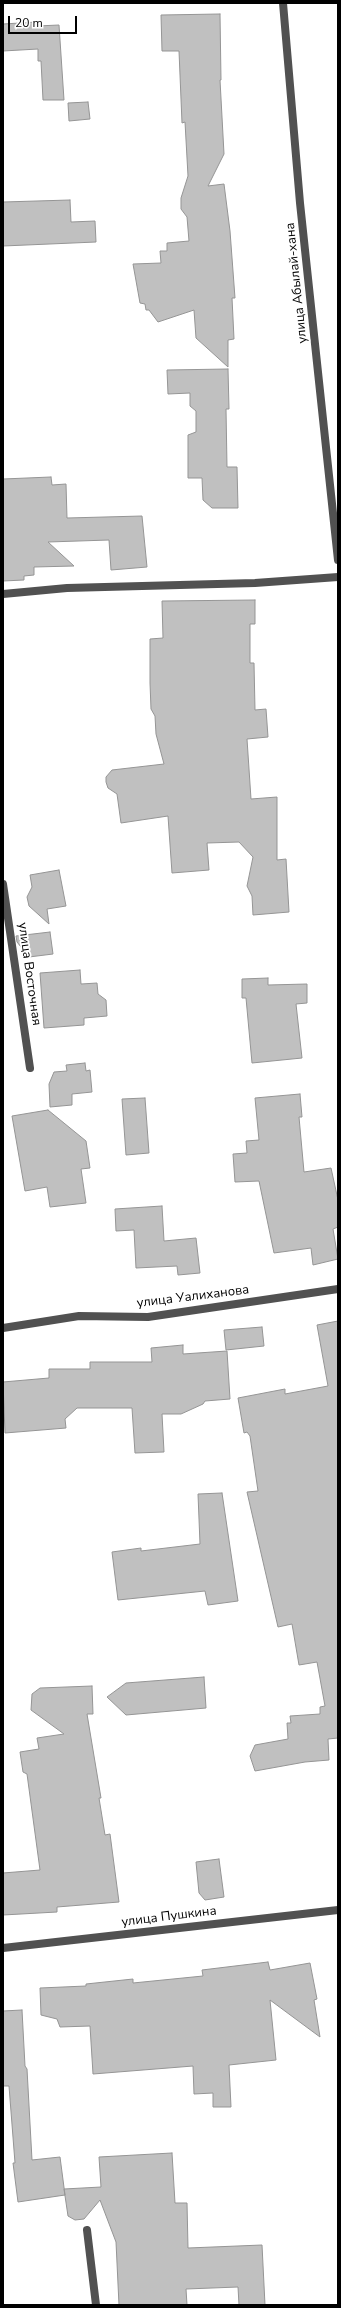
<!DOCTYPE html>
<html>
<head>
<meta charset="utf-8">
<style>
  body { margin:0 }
  #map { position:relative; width:341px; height:2308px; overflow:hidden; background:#fff; font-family:"Nunito Sans",sans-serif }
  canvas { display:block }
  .frame { position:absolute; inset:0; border:4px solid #000; pointer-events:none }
  .scale { position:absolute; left:8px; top:16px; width:69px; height:18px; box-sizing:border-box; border:2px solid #000; border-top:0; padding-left:5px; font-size:12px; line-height:14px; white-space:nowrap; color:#000; -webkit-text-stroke:3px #fff; paint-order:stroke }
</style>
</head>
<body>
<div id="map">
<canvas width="341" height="2308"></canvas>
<div class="frame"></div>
<div class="scale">20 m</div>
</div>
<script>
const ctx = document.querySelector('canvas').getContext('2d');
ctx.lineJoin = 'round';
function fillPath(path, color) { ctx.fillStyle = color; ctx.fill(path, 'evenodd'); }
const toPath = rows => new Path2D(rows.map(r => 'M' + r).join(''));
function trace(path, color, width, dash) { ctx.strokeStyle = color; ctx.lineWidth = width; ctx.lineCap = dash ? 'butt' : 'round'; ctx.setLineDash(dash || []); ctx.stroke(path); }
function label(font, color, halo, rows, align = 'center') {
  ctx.font = font + ' "Nunito Sans",sans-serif'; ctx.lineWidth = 3.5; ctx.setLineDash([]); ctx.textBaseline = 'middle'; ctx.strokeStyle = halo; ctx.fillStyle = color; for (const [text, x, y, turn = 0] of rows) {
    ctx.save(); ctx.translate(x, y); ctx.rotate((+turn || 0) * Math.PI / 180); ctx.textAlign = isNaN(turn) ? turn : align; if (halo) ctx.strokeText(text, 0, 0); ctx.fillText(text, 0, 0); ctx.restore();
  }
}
const building = toPath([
  [220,14,221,80,220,80,224,154,208,186,224,184,230,231,235,298,232,298,234,339,228,340,228,367,196,338,194,310,158,322,149,310,146,310,145,304,140,303,133,264,161,263,160,251,167,251,167,243,189,241,187,217,181,209,181,198,188,176,185,122,182,123,179,51,162,51,161,15,220,14],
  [37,22,37,26,59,25,64,100,43,100,41,61,38,61,38,49,3,51,3,24,37,22],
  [88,102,90,119,69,121,68,103,88,102],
  [70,200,71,222,95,221,96,242,3,246,3,202,70,200],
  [228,369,229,409,226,409,227,467,237,467,238,508,212,508,203,500,202,478,188,478,188,435,196,432,196,411,190,406,190,393,168,394,167,370,228,369],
  [51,477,52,485,66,484,67,518,142,516,147,567,111,570,109,540,48,542,74,566,34,567,34,575,24,576,24,580,3,581,3,479,51,477],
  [255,600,255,624,250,624,250,663,254,663,255,710,266,709,268,737,247,739,251,799,277,797,277,860,286,859,289,912,253,915,252,896,247,886,253,857,239,842,207,843,209,870,172,873,168,816,121,823,117,794,108,788,106,782,106,777,112,770,164,764,156,734,155,716,151,709,150,683,150,639,163,638,162,601,255,600],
  [59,870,66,906,47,909,49,924,29,906,27,897,32,887,30,875,59,870],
  [50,932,53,954,29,957,17,942,16,936,50,932],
  [80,970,81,984,97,983,98,994,106,1000,107,1016,84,1018,84,1025,44,1028,40,973,80,970],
  [268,978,268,985,307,984,307,1003,296,1004,302,1058,252,1063,246,998,242,998,242,979,268,978],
  [85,1063,86,1071,90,1070,92,1092,72,1094,72,1105,50,1107,49,1084,54,1072,67,1071,66,1065,85,1063],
  [300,1094,302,1117,299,1117,304,1172,331,1168,338,1200,338,1227,333,1229,338,1259,313,1265,311,1248,274,1253,259,1181,235,1182,233,1154,247,1153,246,1141,259,1140,255,1098,300,1094],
  [145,1098,149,1153,126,1155,122,1099,145,1098],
  [48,1110,86,1141,90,1168,81,1169,86,1203,50,1207,47,1187,25,1191,12,1116,48,1110],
  [162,1206,164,1241,196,1238,200,1273,178,1275,177,1266,136,1268,134,1230,116,1231,115,1209,162,1206],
  [338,1321,338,1738,328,1739,329,1760,305,1762,255,1771,250,1756,255,1745,288,1739,287,1723,291,1723,290,1716,320,1714,320,1707,325,1706,317,1662,299,1665,292,1624,278,1627,247,1492,258,1491,250,1436,247,1432,244,1433,238,1398,285,1389,285,1394,328,1386,317,1325,338,1321],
  [262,1327,264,1346,226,1350,224,1330,262,1327],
  [183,1345,183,1354,227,1351,230,1399,205,1401,203,1404,181,1414,162,1414,164,1452,135,1453,132,1408,77,1408,65,1419,66,1428,5,1433,3,1382,49,1378,49,1369,90,1369,90,1362,152,1362,151,1348,183,1345],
  [222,1493,238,1601,208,1605,205,1591,118,1600,112,1552,141,1548,141,1551,200,1544,198,1494,222,1493],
  [204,1677,206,1708,126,1715,107,1697,126,1683,204,1677],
  [92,1686,93,1714,87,1714,101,1798,99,1798,105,1835,110,1834,119,1902,57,1907,57,1912,3,1915,3,1873,40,1870,27,1774,23,1772,20,1752,39,1749,37,1738,64,1734,31,1710,32,1694,40,1688,92,1686],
  [219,1859,224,1897,205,1900,199,1893,196,1862,219,1859],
  [268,1962,270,1970,310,1963,317,1999,314,2000,320,2037,270,2000,276,2060,229,2065,231,2107,213,2107,213,2093,194,2094,193,2066,93,2074,90,2026,60,2027,57,2019,41,2015,40,1988,86,1986,86,1984,133,1979,133,1983,203,1976,202,1970,268,1962],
  [22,2010,25,2066,27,2069,32,2160,60,2157,65,2195,18,2202,13,2163,15,2163,9,2086,3,2086,3,2011,22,2010],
  [172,2153,175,2203,187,2203,188,2248,262,2245,265,2305,239,2305,238,2287,186,2289,187,2305,119,2305,116,2242,100,2200,84,2219,75,2220,68,2216,64,2189,101,2187,99,2157,172,2153]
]);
fillPath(building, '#c0c0c0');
trace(building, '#959595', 1);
trace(toPath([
  [283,3,300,203,338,560],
  [3,594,67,588,255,583,338,577],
  [3,884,30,1068],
  [3,1328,79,1316,148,1317,338,1289],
  [3,1948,338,1910],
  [87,2230,96,2305]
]), '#515151', 8);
label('13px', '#000', '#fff', [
  ["улица Абылай-хана",297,283,-96],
  ["улица Восточная",29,974,82],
  ["улица Уалиханова",193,1297,-7],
  ["улица Пушкина",169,1917,-7]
]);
</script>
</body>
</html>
